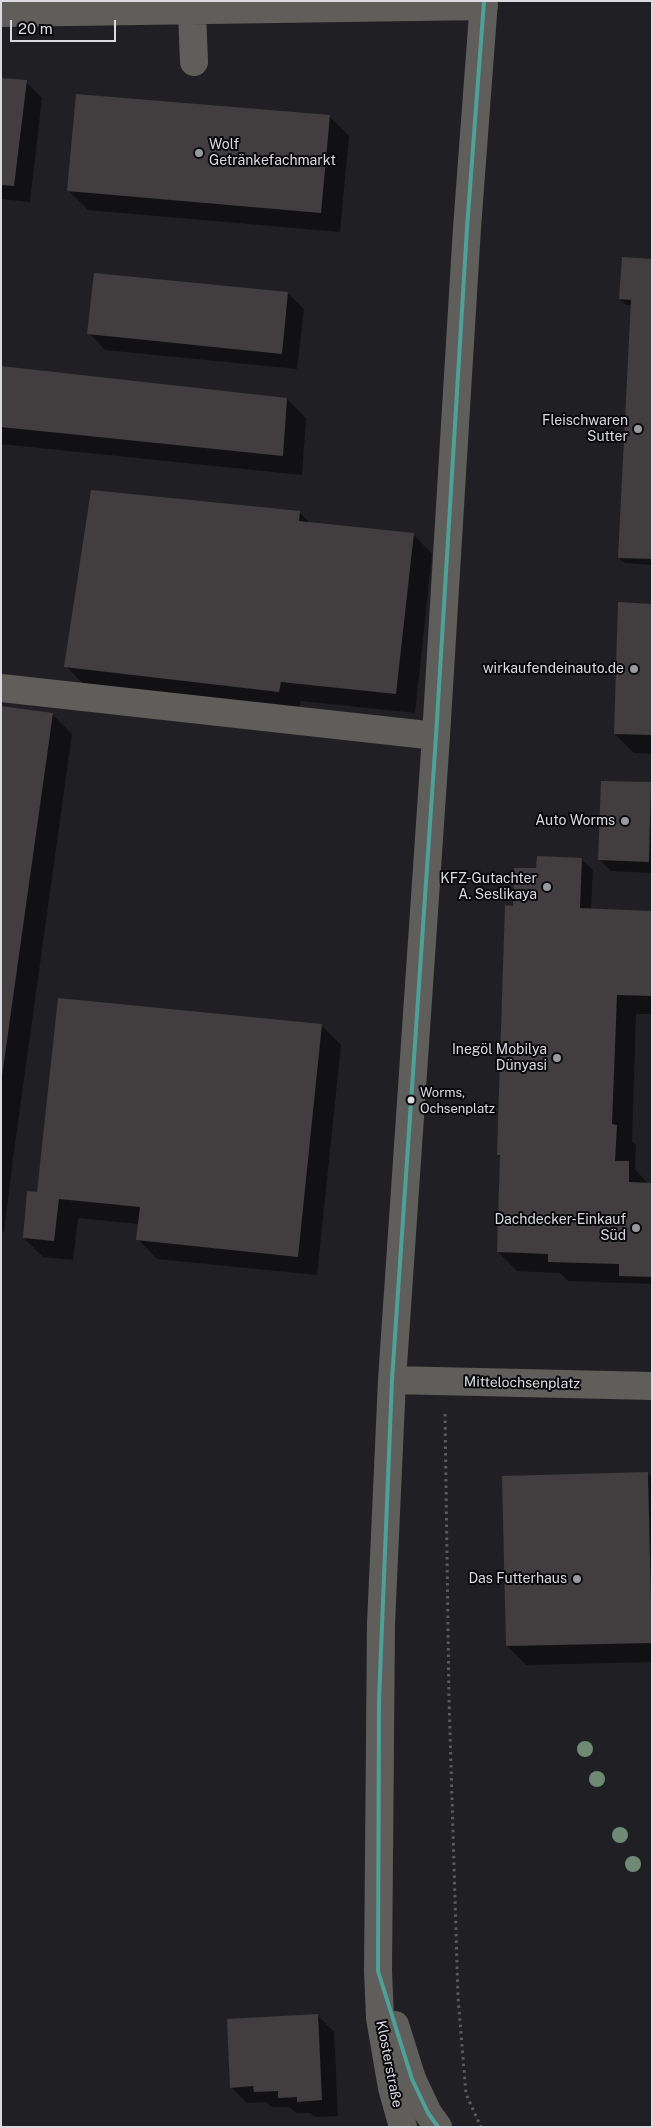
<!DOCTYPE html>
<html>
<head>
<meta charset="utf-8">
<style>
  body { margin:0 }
  #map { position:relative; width:653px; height:2128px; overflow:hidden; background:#202024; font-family:"Public Sans",sans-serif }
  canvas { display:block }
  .frame { position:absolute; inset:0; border:2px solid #dadbe0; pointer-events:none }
  .scale { position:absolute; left:10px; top:20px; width:106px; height:22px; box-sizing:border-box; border:2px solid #dadbe0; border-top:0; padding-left:6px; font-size:15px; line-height:18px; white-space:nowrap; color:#dadbe0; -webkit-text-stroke:4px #09090c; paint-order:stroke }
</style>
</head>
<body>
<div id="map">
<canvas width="653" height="2128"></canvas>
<div class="frame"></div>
<div class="scale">20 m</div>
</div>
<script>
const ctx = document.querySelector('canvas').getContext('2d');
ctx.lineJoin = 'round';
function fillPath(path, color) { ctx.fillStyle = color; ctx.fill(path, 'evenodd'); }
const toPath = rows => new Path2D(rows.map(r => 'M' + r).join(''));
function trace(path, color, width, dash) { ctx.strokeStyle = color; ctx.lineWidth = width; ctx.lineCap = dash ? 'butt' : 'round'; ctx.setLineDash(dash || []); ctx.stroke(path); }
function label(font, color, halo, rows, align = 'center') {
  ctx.font = font + ' "Public Sans",sans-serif'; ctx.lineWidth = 4; ctx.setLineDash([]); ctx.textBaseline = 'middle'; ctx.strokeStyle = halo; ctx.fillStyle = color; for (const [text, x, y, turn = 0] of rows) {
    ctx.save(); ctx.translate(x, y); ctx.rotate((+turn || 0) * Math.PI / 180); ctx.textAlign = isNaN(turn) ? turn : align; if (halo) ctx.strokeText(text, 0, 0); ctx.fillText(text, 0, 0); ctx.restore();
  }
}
fillPath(toPath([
  [1,79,26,82,42,98,30,202,1,199],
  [329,116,349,136,340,232,88,210,69,191],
  [652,260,652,565,625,563,619,558,632,305,626,305,620,299],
  [288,293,304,309,297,369,105,350,89,333],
  [1,368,287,399,306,418,302,475,1,444],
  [299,512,311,524,413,534,432,554,415,713,301,701,298,711,85,686,66,666],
  [652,605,652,754,634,753,615,734],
  [1,707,52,714,72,734,13,1158,4,1232,1,1232],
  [651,783,652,873,611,871,600,860],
  [581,859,593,870,591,910,652,912,652,1014,636,1014,632,1141,636,1145,635,1169,648,1184,652,1184,652,1284,568,1281,560,1273,517,1271,498,1252,501,1158,498,1155,515,907,537,870],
  [321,1025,341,1045,317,1275,157,1259,138,1239,139,1224,78,1218,73,1260,43,1257,24,1238,39,1194],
  [648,1474,652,1478,652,1662,526,1665,507,1646],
  [318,2016,334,2032,338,2116,315,2117,310,2113,296,2113,289,2107,272,2107,266,2102,247,2103,231,2087]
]), '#0007');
fillPath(toPath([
  [1,78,27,80,14,186,1,185],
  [76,94,330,115,321,213,67,191],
  [622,257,652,259,652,559,618,558,631,300,619,299],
  [94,273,288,292,282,354,87,334],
  [1,366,287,398,283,456,1,427],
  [91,490,300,511,299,521,414,533,396,694,281,682,279,692,64,667],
  [618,602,652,604,652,735,614,734],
  [1,706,53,713,2,1076,1,1076],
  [601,781,651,782,649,862,598,860],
  [537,856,582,858,580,908,652,911,652,996,617,995,612,1124,617,1125,615,1161,629,1161,629,1182,652,1183,652,1277,619,1276,619,1264,548,1262,548,1254,497,1252,500,1155,497,1155,498,1121,505,905,513,906,514,868,536,868],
  [58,998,322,1024,298,1257,136,1240,140,1207,59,1199,54,1241,23,1238,27,1191,37,1192],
  [648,1472,652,1643,506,1646,502,1476],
  [318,2014,322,2100,297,2102,297,2097,278,2098,278,2091,254,2092,253,2086,230,2088,227,2019]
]), '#423d3f');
trace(toPath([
  [445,1414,449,1699,458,1997,466,2094,481,2127]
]), '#5c5b5a', 3, [2.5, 4]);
trace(toPath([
  [192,12,194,62],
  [1,13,484,6],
  [1,688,436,736],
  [392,1380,652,1386],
  [395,2025,412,2079,428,2113,438,2127],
  [403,2127,392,2088,380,2018,378,1971,381,1624,392,1380,436,736,467,228,484,1]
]), '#5f5e5b', 28);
trace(toPath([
  [438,2127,428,2113,412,2079,378,1971,379,1700,392,1380,436,736,467,228,484,1]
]), '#4fa096', 4);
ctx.fillStyle = '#6f8a74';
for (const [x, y] of [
  [585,1749],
  [597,1779],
  [620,1835],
  [633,1864]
]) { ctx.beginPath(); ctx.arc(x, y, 8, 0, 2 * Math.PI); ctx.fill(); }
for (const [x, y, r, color] of [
  [199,153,5,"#999a9e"],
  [638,429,5,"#999a9e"],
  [634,669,5,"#999a9e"],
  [625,821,5,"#999a9e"],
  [547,887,5,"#999a9e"],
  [557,1058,5,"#999a9e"],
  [411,1100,4.5,"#dadbe0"],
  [636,1228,5,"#999a9e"],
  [577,1579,5,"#999a9e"]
]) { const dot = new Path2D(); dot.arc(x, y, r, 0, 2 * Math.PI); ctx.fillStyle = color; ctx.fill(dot); trace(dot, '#09090c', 2); }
label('13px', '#dadbe0', '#09090c', [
  ["Worms,",420,1093],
  ["Ochsenplatz",420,1109]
], 'left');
label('14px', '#dadbe0', '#09090c', [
  ["Wolf",209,145,"left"],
  ["Getränkefachmarkt",209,161,"left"],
  ["Fleischwaren",628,421],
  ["Sutter",628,437],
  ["wirkaufendeinauto.de",624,669],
  ["Auto Worms",615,821],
  ["KFZ-Gutachter",537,879],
  ["A. Seslikaya",537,895],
  ["Inegöl Mobilya",547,1050],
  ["Dünyasi",547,1066],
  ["Dachdecker-Einkauf",626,1220],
  ["Süd",626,1236],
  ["Das Futterhaus",567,1579]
], 'right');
label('14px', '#dadbe0', '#09090c', [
  ["Mittelochsenplatz",522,1383,1],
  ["Klosterstraße",389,2064,79]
]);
</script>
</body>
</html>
